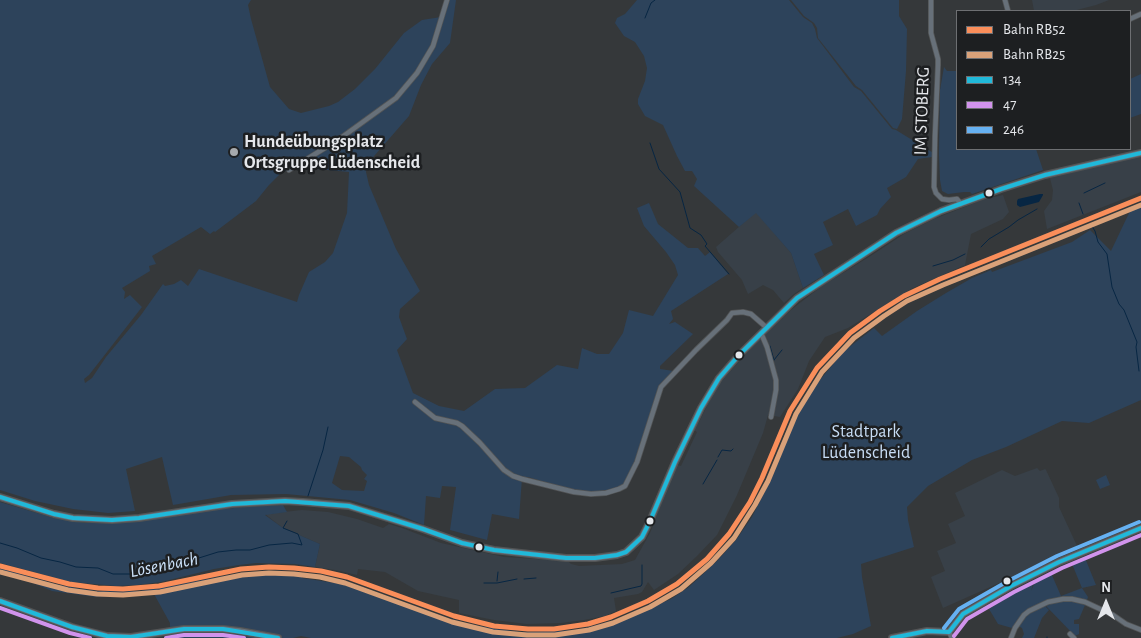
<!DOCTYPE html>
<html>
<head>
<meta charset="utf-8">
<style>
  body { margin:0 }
  #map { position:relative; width:1141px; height:638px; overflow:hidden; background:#35383a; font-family:"Alegreya Sans",sans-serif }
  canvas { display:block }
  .legend { position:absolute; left:956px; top:10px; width:175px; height:140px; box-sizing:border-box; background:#1d1f21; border:1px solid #6d6f72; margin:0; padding:6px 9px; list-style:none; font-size:15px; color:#e5e7eb }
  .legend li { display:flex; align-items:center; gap:10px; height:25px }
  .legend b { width:25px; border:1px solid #6d6f72 }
  .north { position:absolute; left:1081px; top:578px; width:50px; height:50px; -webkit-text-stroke:4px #1d1f21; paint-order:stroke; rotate:0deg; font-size:14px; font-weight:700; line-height:20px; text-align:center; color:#e5e7eb }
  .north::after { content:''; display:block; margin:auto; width:18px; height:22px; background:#e5e7eb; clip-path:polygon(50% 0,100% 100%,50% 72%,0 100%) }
</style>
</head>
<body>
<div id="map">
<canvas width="1141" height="638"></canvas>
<ul class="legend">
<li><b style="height:6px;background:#fa8e5a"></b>Bahn RB52</li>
<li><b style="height:6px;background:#d9a179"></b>Bahn RB25</li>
<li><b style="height:6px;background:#20b9da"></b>134</li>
<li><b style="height:6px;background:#d193ec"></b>47</li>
<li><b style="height:6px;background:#66b1f2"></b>246</li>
</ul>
<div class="north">N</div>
</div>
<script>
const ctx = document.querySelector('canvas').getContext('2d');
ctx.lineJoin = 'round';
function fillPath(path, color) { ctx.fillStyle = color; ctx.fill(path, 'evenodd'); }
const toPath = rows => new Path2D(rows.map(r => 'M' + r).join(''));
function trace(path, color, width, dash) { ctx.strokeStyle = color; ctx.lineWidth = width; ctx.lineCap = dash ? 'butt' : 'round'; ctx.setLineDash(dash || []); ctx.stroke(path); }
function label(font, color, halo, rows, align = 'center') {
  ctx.font = font + ' "Alegreya Sans",sans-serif'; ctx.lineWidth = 5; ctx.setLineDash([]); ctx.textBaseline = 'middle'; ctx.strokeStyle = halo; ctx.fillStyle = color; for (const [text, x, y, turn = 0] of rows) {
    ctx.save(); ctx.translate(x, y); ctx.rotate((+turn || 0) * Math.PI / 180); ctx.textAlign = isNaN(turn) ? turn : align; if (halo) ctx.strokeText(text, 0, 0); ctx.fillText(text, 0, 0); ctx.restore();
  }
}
fillPath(toPath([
  [1032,0,1109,0,1096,5,1073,11,1034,11],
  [1141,156,1141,192,1047,229,1044,211,1052,200,1053,190,1050,178],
  [1003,195,1009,212,1003,219,971,234,965,265,913,288,848,328,825,337,809,361,798,389,780,417,768,415,763,433,737,495,717,535,697,556,678,574,654,590,648,582,642,592,638,594,614,598,616,611,605,616,584,620,561,623,527,624,494,620,459,613,459,600,418,591,385,572,358,569,357,575,335,570,315,567,320,544,283,528,265,514,302,510,328,512,357,519,383,528,389,524,402,528,441,543,504,557,568,561,571,564,579,566,622,564,635,560,650,533,666,491,677,465,681,466,697,432,694,430,700,420,717,386,759,339,792,309,822,286,872,255,904,234,934,219,982,200],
  [756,212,791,253,803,288,794,294,784,303,773,290,763,285,748,294,742,280,718,252,716,247],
  [1037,468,1040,471,1045,469,1046,470,1059,498,1059,507,1078,548,943,608,931,577,945,571,937,551,956,543,948,524,965,516,955,493,1002,470,1015,476]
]), '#384048');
fillPath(toPath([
  [0,0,251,0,248,5,251,19,270,87,289,109,301,113,329,106,338,102,355,89,375,69,404,33,422,20,441,17,428,55,448,0,456,0,450,43,432,64,421,85,409,116,368,163,366,172,369,185,396,249,420,291,400,309,399,317,407,339,397,350,413,393,439,406,464,411,495,389,525,388,557,365,578,369,582,348,597,354,609,354,623,333,629,310,653,316,678,275,675,265,666,252,644,226,637,208,649,203,658,224,688,248,698,248,705,256,710,252,728,274,671,311,673,319,669,324,675,322,693,334,660,366,660,369,674,371,666,379,635,461,624,485,606,492,591,493,568,489,528,477,526,479,522,478,519,519,492,514,487,540,450,530,456,487,442,486,440,498,426,496,424,525,394,513,350,500,286,494,231,495,173,505,162,457,126,469,135,511,108,513,73,509,35,501,0,490],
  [317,169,349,172,347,213,333,253,325,262,309,272,299,295,297,302,199,269,188,286,181,280,174,284,165,286,163,284,141,315,106,357,92,378,85,383,84,379,89,375,142,307,130,295,124,299,125,292,122,288,150,271,149,266,156,264,152,256,201,227,210,234,214,231,215,232,256,201,269,185,283,171,294,170],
  [340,456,349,457,361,467,362,470,367,475,364,479,367,481,364,491,342,490,332,483],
  [637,0,789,0,803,17,812,23,815,29,817,38,854,87,861,91,892,129,896,130,930,151,932,152,932,157,918,159,906,177,887,188,891,197,880,209,877,215,856,226,848,209,823,222,833,245,814,254,824,275,803,288,791,253,756,213,739,227,694,186,697,179,692,171,685,171,677,156,663,125,645,116,638,104,638,99,645,81,647,68,644,56,635,42,624,36,615,23,617,18,625,14],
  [791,0,899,0,899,16,907,29,906,71,902,119,897,129,893,128,862,90,856,86,818,38,817,28,814,23,804,16],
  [957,65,957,149,1036,149,1043,170,972,194,970,192,964,192,948,194,942,191,940,180,939,154,940,90,944,67,947,71,956,71],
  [1141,74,1141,114,1130,118,1130,79],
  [1141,207,1141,400,1089,423,1062,421,1006,447,972,460,928,486,907,507,908,520,914,547,861,564,862,577,871,626,853,634,837,638,311,638,301,636,293,638,170,638,170,623,154,594,96,597,52,591,0,569,0,568,55,584,76,588,96,591,140,591,152,589,241,573,256,572,302,575,302,578,335,583,360,589,393,601,394,599,457,623,519,632,578,630,634,615,671,599,689,587,717,561,736,540,752,517,774,473,797,414,806,397,843,352,874,328,882,336,917,311,946,293,972,278,991,270,992,272,1072,242,1090,230,1111,251,1130,211],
  [1106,475,1110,485,1100,489,1096,480],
  [0,502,54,518,86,523,120,523,162,518,204,511,244,507,283,505,287,512,265,515,283,528,320,544,315,567,295,564,256,563,239,565,214,569,161,582,137,585,116,586,71,582,0,563],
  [1085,558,1096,585,1082,588,1088,597,1087,600,1078,598,1066,597,1044,601,1044,602,1042,603,1049,610,1042,618,1034,638,1022,638,1024,634,1022,628,1020,627,1013,626,1012,628,998,624,989,609,1034,581,1031,591,1036,580,1051,573,1061,596,1082,588,1072,564],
  [1066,601,1077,602,1085,605,1079,619,1074,620,1074,624,1079,624,1079,634,1075,636,1046,606,1053,603]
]), '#2d435b');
fillPath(toPath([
  [1040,194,1043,194,1043,195,1039,202,1020,207,1017,205,1017,201,1018,199]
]), '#072643');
trace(toPath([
  [645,18,651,3,655,0],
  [650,143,659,169,680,192,690,228,701,235,707,244,705,246,729,274],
  [1084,193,1105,183],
  [1079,203,1083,214],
  [1091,225,1095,231,1098,242,1107,254,1112,287,1119,304,1124,310,1137,342,1136,347,1139,371],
  [981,247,989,239,1009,227,1018,220,1037,209],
  [933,266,953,260,965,254],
  [770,346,774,360],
  [774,360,782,350],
  [718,457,722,450,731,451,733,449],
  [703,484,717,460],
  [308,496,323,450,328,427],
  [0,543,17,548,41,558,60,562,76,567,98,568,113,574,134,574,153,571,159,569,166,564,183,563,218,552,236,550,250,550,269,545,292,543,302,545,298,534,283,528,287,521],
  [524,579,536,578],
  [497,581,498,572],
  [484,583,497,583,517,579],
  [611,593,641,586,642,584,642,565],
  [1047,637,1047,638]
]), '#072643', 1);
const street = toPath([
  [931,0,931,33,938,59,938,65,935,136,934,187,936,193,942,199,949,200,957,199,961,204],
  [1005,0,1008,11],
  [1130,19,1141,14],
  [289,170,338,140,396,98,417,73,433,46,447,0],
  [761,333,767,347,776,380,776,390,771,417],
  [415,402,435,418,457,423,462,426,480,443,504,470,513,476,522,479,574,492,591,494,606,493,619,489,625,486,637,462,661,387,696,350,727,320,732,313,743,312,751,314,767,328],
  [949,632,952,638],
  [1070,634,1074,638],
  [1011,638,1015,628,1024,615,1029,611,1048,602,1063,599,1072,599,1085,602,1113,615,1126,624,1141,630]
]);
const secondary = toPath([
  [0,497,54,514,73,518,112,520,139,518,232,504,285,501,303,502,349,506,423,529,462,543,494,550,566,558,595,558,617,555,626,552,642,537,650,521,675,462,701,408,719,378,739,355,797,298,896,233,941,211,1001,189,1045,175,1141,153],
  [0,601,72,627,107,636,131,637,184,629,223,629,240,631,278,638],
  [892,638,927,631,949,632,963,614,1011,586,1059,562,1141,528]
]);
trace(street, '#525455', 6);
trace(secondary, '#525455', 8);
trace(street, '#677079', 4.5);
trace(secondary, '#67727c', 5.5);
trace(toPath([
  [0,497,54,514,73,518,112,520,139,518,232,504,285,501,349,506,423,529,462,543,494,550,566,558,595,558,617,555,626,552,642,537,650,521,675,462,701,408,719,378,739,355,797,298,896,233,941,211,1001,189,1045,175,1141,153],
  [0,601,72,627,107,636,131,637,184,629,223,629,278,638],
  [892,638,927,631,949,632,963,614,1011,586,1059,562,1141,528]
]), '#20b9da', 4);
trace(toPath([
  [0,608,70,633,90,638],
  [954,636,967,619,1014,592,1062,568,1141,535],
  [166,638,184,635,223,635,244,638]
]), '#d193ec', 4);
trace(toPath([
  [944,628,959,609,1008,581,1057,556,1139,522]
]), '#66b1f2', 4);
trace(toPath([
  [0,566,69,584,98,588,123,589,159,586,241,569,269,567,294,568,321,571,347,577,454,616,494,626,528,629,554,629,588,624,611,617,648,601,677,584,707,559,729,534,750,502,762,478,790,411,817,368,850,333,880,311,904,296,940,279,1141,198]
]), '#fa8e5a', 5);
trace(toPath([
  [0,572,68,590,97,594,123,595,160,592,242,575,269,573,294,574,320,577,345,583,452,622,493,632,527,635,555,635,589,630,613,623,650,607,681,589,711,563,734,538,755,505,768,481,796,414,822,372,854,338,884,316,907,301,943,285,1141,205]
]), '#d9a179', 5);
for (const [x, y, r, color] of [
  [234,152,5,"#a7aaad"],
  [989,193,4.5,"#e5e7eb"],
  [739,355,4.5,"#e5e7eb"],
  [650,521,4.5,"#e5e7eb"],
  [479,547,4.5,"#e5e7eb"],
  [1007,581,4.5,"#e5e7eb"]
]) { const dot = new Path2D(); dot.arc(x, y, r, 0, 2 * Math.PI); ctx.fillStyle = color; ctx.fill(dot); trace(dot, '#1d1f21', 2); }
label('18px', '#e5e7eb', '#1d1f21', [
  ["IM STOBERG",922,111,-88]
]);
label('bold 18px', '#e5e7eb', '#1d1f21', [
  ["Hundeübungsplatz",244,142],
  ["Ortsgruppe Lüdenscheid",244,163]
], 'left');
label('18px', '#c8ddf5', '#1d1f21', [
  ["Stadtpark",866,432],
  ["Lüdenscheid",866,453]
]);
label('italic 19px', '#cbe1f9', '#1d1f21', [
  ["Lösenbach",164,565,-11]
]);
</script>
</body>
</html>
